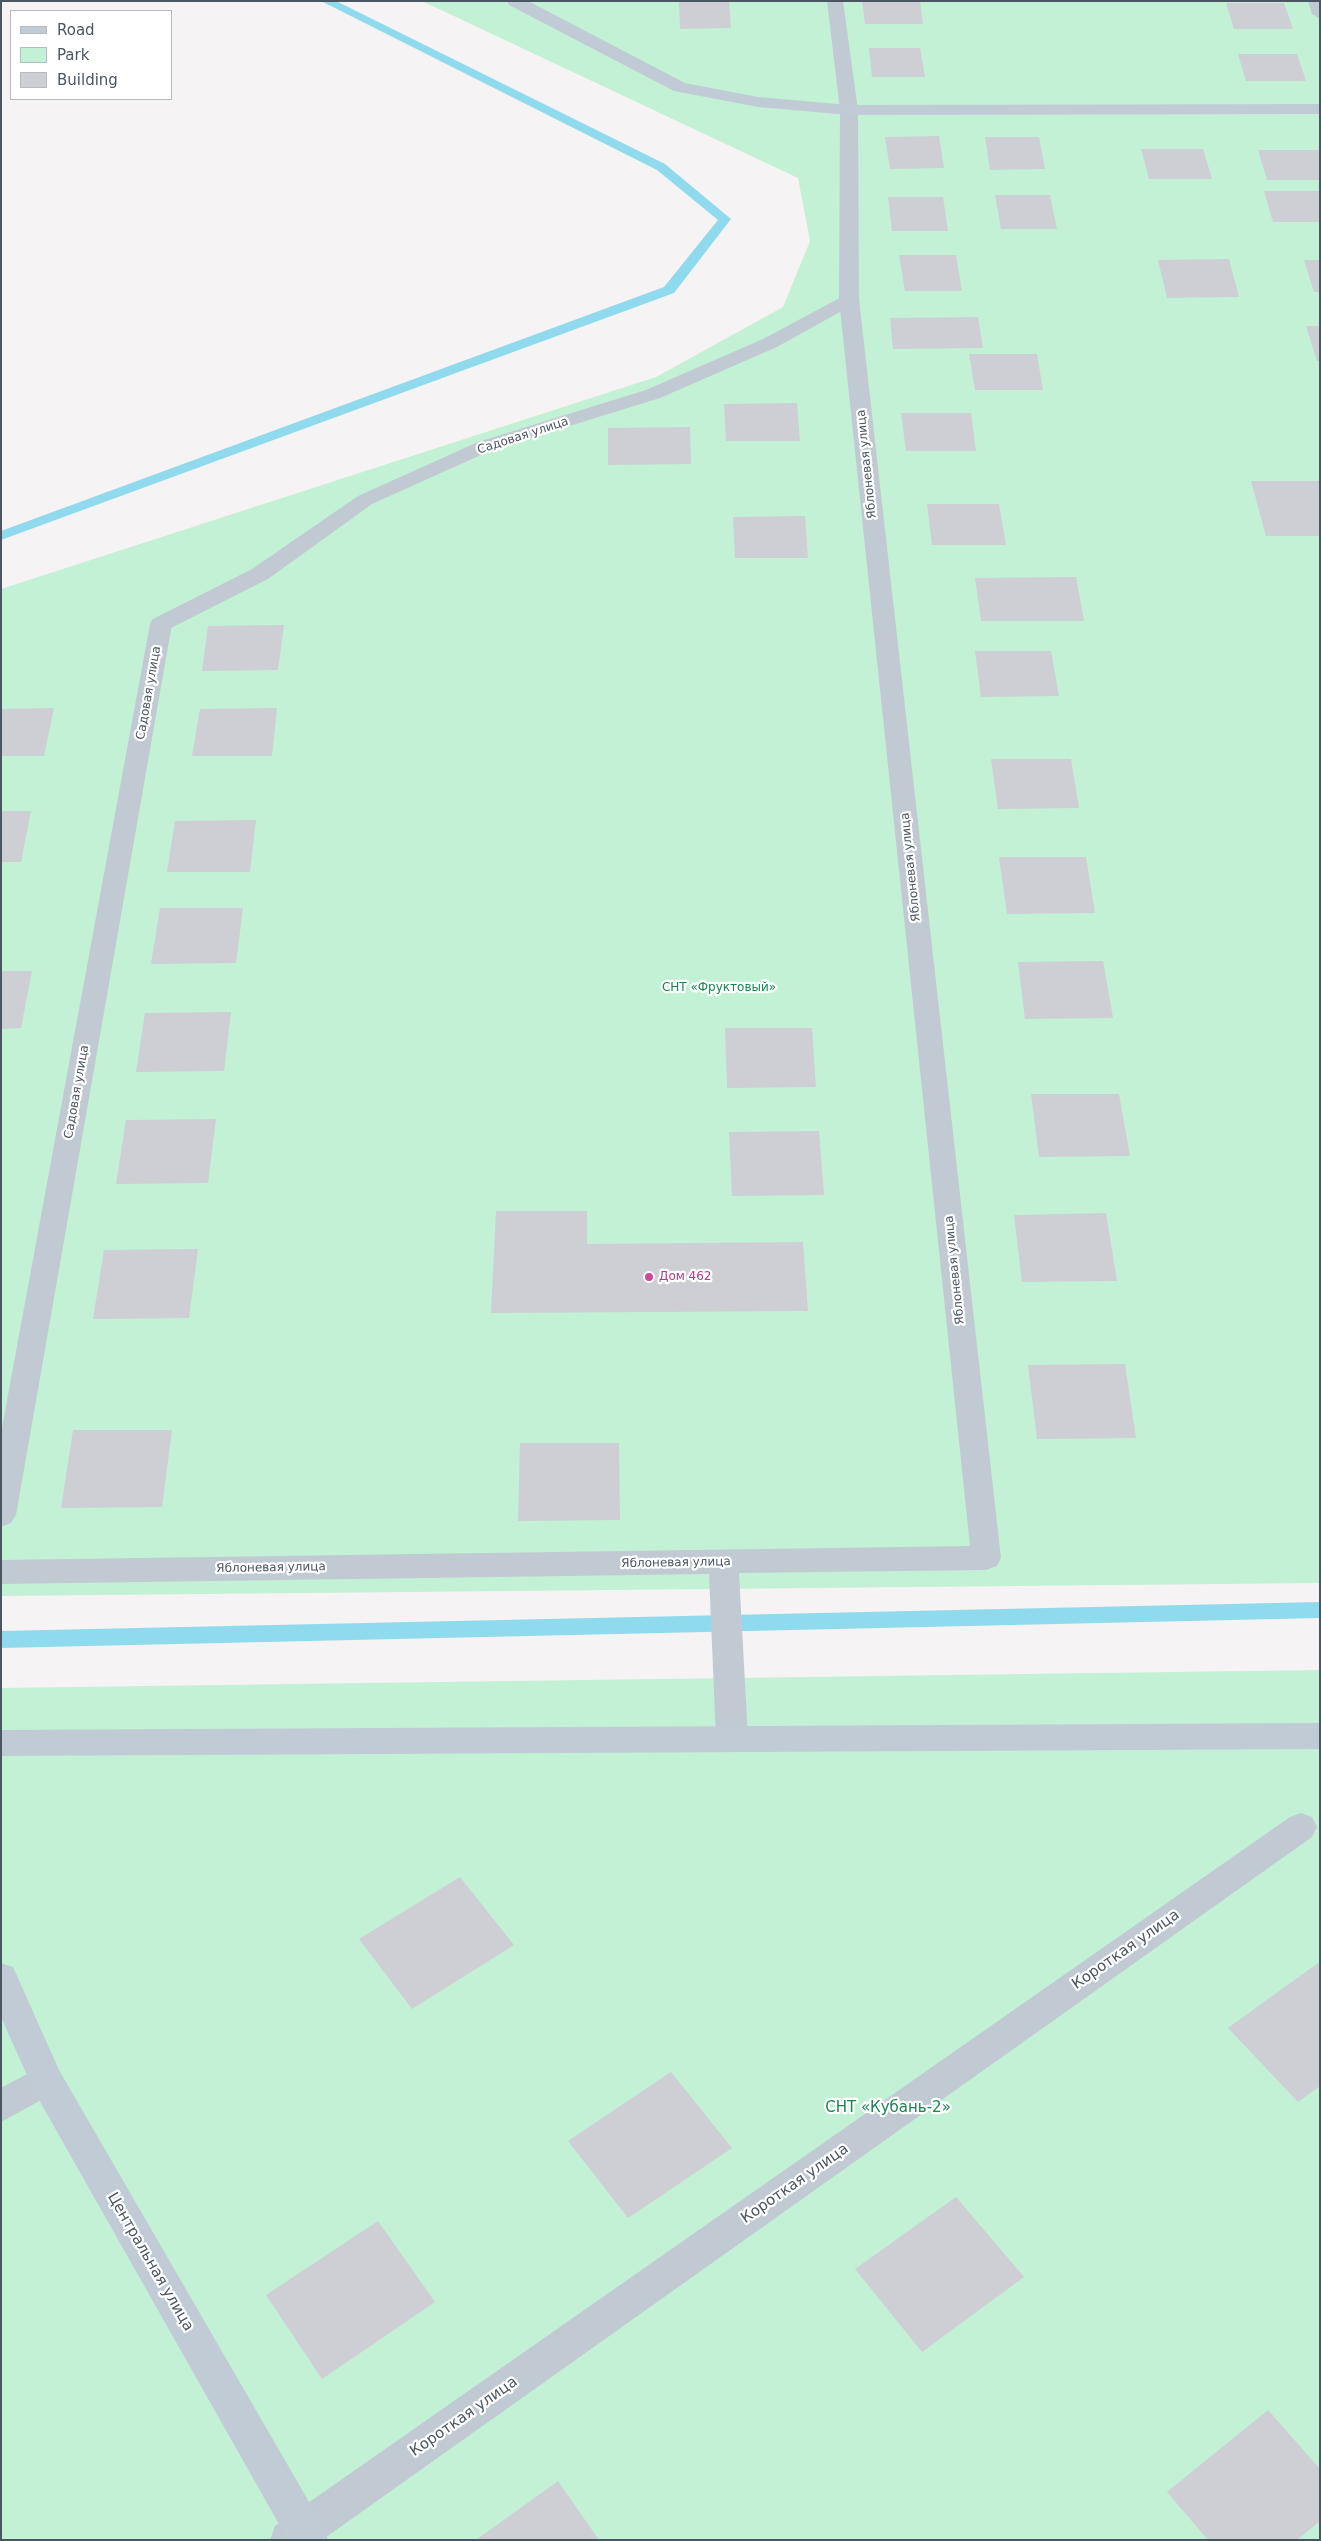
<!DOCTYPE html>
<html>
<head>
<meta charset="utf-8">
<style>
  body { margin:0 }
  #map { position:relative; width:1321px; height:2541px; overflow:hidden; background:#f5f3f3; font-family:"DejaVu Sans",sans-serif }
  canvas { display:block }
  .frame { position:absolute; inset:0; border:2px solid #4a5661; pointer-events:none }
  .legend { position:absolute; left:10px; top:10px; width:162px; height:90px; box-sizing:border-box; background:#fff; border:1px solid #b7bbc0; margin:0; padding:6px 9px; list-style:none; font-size:15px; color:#4a5661 }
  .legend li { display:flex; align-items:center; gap:10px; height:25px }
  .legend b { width:25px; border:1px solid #b7bbc0 }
</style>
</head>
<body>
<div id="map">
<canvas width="1321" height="2541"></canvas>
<div class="frame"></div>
<ul class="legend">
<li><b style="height:6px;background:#c1cbd6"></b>Road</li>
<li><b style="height:14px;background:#c3f1d5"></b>Park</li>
<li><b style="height:14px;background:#cdcfd5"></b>Building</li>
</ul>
</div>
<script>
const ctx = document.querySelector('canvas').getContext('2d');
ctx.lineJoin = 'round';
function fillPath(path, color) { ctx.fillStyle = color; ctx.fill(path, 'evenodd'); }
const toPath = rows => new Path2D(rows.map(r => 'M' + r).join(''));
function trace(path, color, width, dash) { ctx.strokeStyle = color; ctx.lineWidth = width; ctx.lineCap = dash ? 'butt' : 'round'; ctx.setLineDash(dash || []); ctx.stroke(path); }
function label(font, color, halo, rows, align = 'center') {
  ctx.font = font + ' "DejaVu Sans",sans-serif'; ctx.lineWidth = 4.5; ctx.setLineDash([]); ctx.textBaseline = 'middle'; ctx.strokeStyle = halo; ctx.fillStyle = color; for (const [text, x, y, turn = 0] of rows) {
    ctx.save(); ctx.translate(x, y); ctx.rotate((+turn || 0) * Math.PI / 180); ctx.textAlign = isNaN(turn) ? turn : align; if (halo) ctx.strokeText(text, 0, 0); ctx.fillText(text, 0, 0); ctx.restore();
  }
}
fillPath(toPath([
  [422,1,1320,1,1320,1583,1,1596,1,589,656,377,783,307,810,241,798,178],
  [1320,1670,1320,2540,1,2540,1,1688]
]), '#c3f1d5');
fillPath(toPath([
  [321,1,336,1,665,164,731,219,674,293,1,540,1,531,664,287,718,220,657,170,321,1],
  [1320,1602,1320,1618,1,1648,1,1631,1320,1602]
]), '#90daee');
fillPath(toPath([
  [679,1,729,1,731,28,680,29],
  [862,1,920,1,923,24,865,24],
  [1226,3,1284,3,1293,29,1234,29],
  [869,48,920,48,925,77,872,77],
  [1238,54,1297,54,1306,81,1246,81],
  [939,136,944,168,890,169,885,137],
  [985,137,1039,137,1045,169,990,170],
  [1141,149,1203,149,1212,179,1149,179],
  [1258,150,1319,150,1320,180,1267,180],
  [1264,191,1320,191,1320,222,1273,222],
  [995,195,1050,195,1057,229,1001,229],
  [888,197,943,197,948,231,892,231],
  [899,255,956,255,962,291,905,291],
  [1229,259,1239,297,1167,298,1158,260],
  [1304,260,1320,260,1320,292,1314,292],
  [978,317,983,348,893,349,890,318],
  [1306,326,1320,326,1320,361,1317,361],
  [969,354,1037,354,1043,390,975,390],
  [797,403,800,441,726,441,724,404],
  [901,413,971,413,976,451,906,451],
  [690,427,691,464,608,465,608,428],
  [1251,481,1320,481,1320,536,1266,536],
  [927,504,999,504,1006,545,932,545],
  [805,516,808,558,735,558,733,517],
  [1076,577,1084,621,981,621,975,578],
  [284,625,278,670,202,671,208,626],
  [975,651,1051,651,1059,696,981,697],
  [54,708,44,756,1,756,1,709],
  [277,708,272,756,192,756,200,709],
  [991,759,1071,759,1079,808,998,809],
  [1,811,31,811,21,862,1,862],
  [256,820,250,872,167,872,175,821],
  [999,857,1086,857,1095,913,1007,914],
  [160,908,243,908,236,963,151,964],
  [1103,961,1113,1018,1025,1019,1018,962],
  [1,971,32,971,21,1028,1,1029],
  [231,1012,224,1071,136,1072,145,1013],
  [725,1028,812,1028,816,1087,727,1088],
  [1031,1094,1119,1094,1130,1156,1039,1157],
  [216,1119,208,1183,116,1184,126,1120],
  [819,1131,824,1195,732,1196,729,1132],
  [496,1211,587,1211,587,1244,803,1242,808,1311,491,1313],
  [1106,1213,1117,1281,1022,1282,1014,1215],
  [198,1249,189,1318,93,1319,104,1250],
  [1125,1364,1136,1438,1037,1439,1028,1365],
  [73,1430,172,1430,162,1507,61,1508],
  [520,1443,619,1443,620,1520,518,1521],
  [460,1877,514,1945,412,2009,359,1939],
  [1318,1963,1320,1965,1320,2086,1298,2102,1228,2028],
  [671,2072,732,2148,628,2218,568,2141],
  [956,2197,1024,2277,922,2352,855,2269],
  [378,2221,435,2302,322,2379,266,2295],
  [1268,2410,1320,2469,1320,2521,1297,2540,1208,2540,1167,2492],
  [558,2481,599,2540,476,2540]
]), '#cdcfd5');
fillPath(toPath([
  [849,293,856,295,859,299,856,303,777,347,660,398,492,450,372,504,268,579,169,629,161,631,153,629,150,624,153,619,252,569,358,496,478,442,646,390,763,339,849,293]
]), '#c1cad2');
fillPath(toPath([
  [827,1,843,1,858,110,859,299,1001,1558,997,1566,986,1570,739,1573,748,1739,743,1748,732,1752,721,1748,716,1739,709,1574,1,1584,1,1560,970,1546,839,299,840,110,827,1],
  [1308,1,1320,1,1320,19,1312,14,1308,1],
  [161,617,169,619,172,624,16,1515,11,1523,1,1527,1,1433,150,624,153,619,161,617],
  [1301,1813,1312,1817,1317,1827,1312,1837,322,2540,270,2540,275,2526,1290,1817,1301,1813],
  [46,2064,58,2069,63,2080,58,2091,1,2122,1,2088,46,2064]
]), '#c1cad2');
fillPath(toPath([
  [507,1,528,1,685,83,758,97,849,105,1320,104,1320,114,849,115,758,107,674,91,509,5,507,1],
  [1320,1723,1320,1749,1,1756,1,1730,1320,1723],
  [1,1963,13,1967,59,2070,323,2526,328,2540,288,2540,34,2091,1,2017,1,1963]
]), '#c1cbd6');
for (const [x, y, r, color] of [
  [649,1277,5,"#d1479c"]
]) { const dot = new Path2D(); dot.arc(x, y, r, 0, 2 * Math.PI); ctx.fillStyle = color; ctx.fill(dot); trace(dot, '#fff', 2); }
label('12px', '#4a5661', '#fff', [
  ["Садовая улица",523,436,-18],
  ["Яблоневая улица",867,464,-96],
  ["Садовая улица",149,693,-80],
  ["Яблоневая улица",911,867,-96],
  ["Садовая улица",77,1092,-80],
  ["Яблоневая улица",955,1270,-96],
  ["Яблоневая улица",676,1563,-1],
  ["Яблоневая улица",271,1568,-1]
]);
label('12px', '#17864f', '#fff', [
  ["СНТ «Фруктовый»",719,988]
]);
label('12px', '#b23c85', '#fff', [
  ["Дом 462",659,1277]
], 'left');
label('15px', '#4a5661', '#fff', [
  ["Короткая улица",1126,1950,-35],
  ["Короткая улица",795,2184,-35],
  ["Центральная улица",150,2262,60],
  ["Короткая улица",464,2417,-35]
]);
label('15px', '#17864f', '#fff', [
  ["СНТ «Кубань-2»",888,2108]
]);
</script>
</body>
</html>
